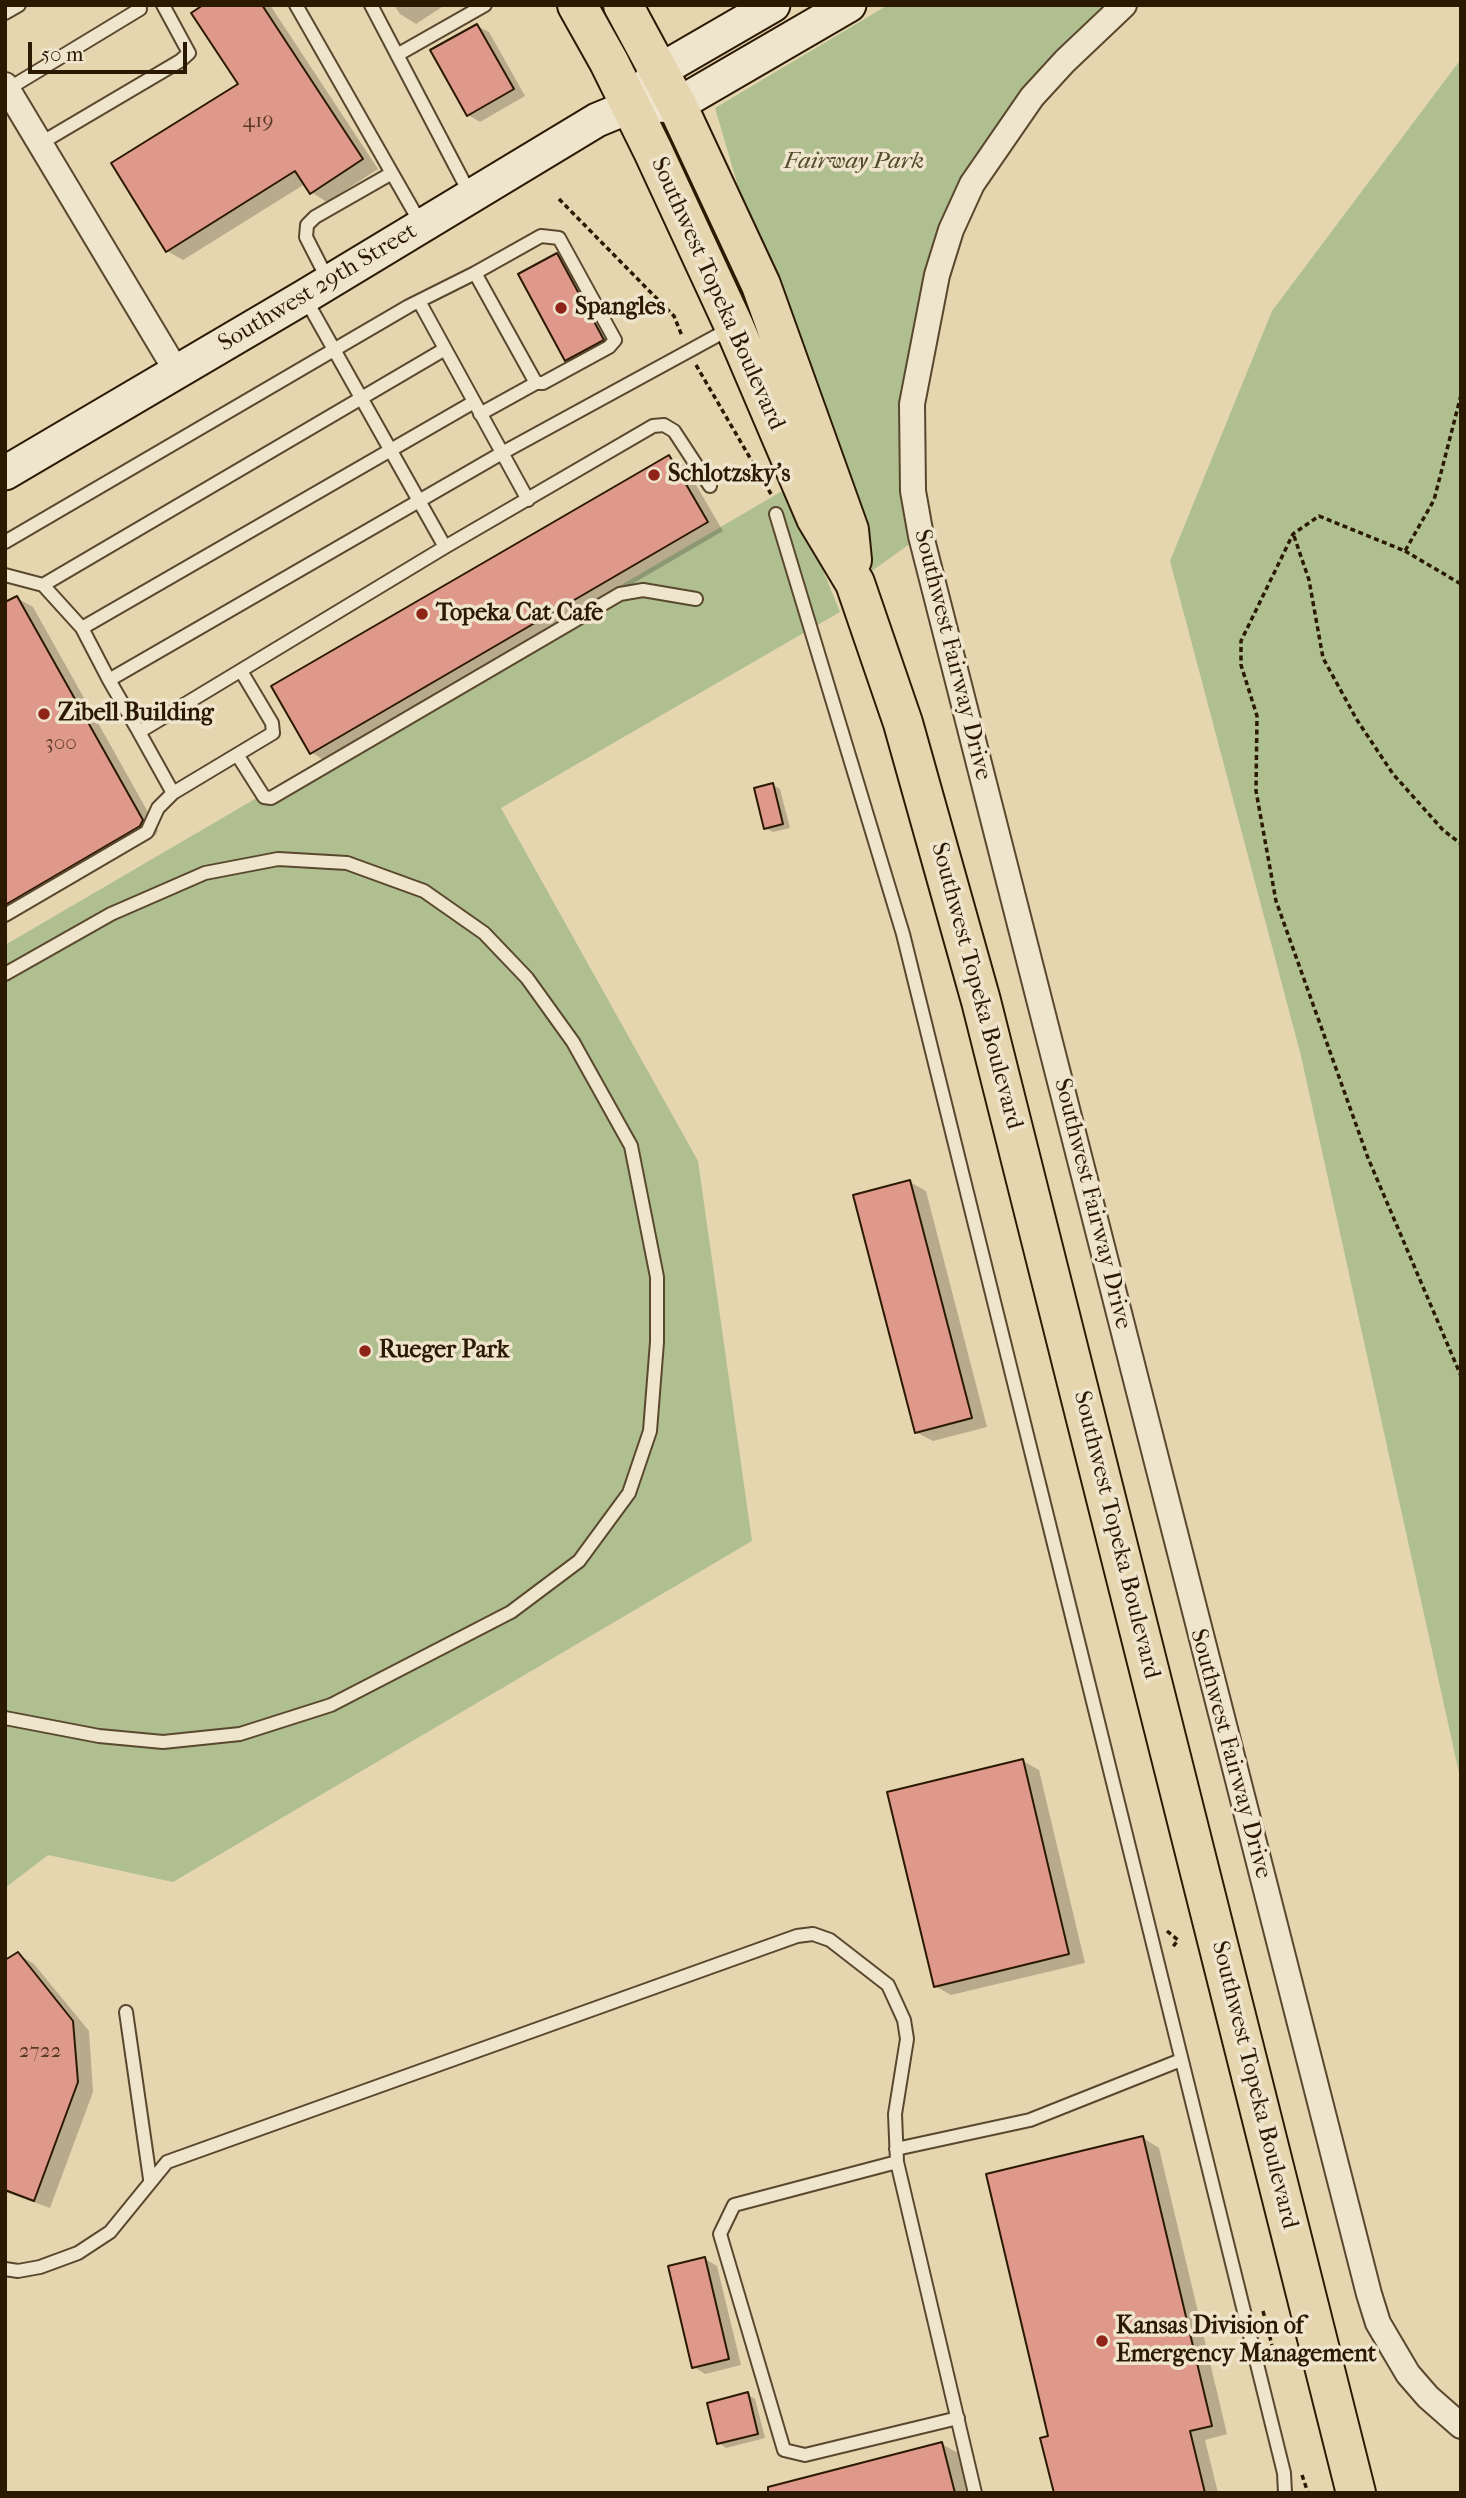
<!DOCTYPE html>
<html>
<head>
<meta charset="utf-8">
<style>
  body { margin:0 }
  #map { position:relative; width:1466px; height:2498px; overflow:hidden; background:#e6d6b0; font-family:"IM FELL French Canon",serif }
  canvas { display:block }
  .frame { position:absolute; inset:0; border:7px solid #2b1902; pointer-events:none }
  .scale { position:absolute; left:28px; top:42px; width:159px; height:32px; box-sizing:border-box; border:4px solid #2b1902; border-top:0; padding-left:9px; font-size:21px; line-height:24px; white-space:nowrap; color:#2b1902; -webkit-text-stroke:5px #efe4cc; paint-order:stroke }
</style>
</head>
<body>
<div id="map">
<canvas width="1466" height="2498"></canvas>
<div class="frame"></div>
<div class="scale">50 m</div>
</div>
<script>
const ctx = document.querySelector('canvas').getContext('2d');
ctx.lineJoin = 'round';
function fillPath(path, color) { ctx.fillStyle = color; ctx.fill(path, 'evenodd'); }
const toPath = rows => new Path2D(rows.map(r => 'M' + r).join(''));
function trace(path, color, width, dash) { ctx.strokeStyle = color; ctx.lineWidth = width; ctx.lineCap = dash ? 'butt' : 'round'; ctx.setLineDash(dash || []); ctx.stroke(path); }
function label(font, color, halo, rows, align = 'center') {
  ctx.font = font + ' "IM FELL French Canon",serif'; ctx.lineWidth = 7; ctx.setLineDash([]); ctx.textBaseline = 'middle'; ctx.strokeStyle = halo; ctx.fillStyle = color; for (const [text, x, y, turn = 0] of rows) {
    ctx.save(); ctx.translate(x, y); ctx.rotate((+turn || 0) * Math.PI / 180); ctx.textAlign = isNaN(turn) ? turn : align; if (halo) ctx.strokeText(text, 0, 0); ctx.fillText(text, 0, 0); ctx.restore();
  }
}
fillPath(toPath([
  [888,5,1126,5,1032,97,951,230,912,404,921,536,855,583,715,108],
  [1461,59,1461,1782,1301,1056,1170,561,1272,311],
  [789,487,840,612,501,808,698,1161,752,1541,173,1882,48,1855,5,1888,5,945]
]), '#afbf90');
fillPath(toPath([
  [207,5,270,5,378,169,327,202,311,192,305,184,183,260,167,251,240,84],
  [394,5,445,5,416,24,400,14],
  [477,26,489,32,525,96,480,122,468,115],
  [557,255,569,262,615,346,578,367,566,360],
  [669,457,685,466,723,531,327,762,311,752],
  [17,598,33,607,158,830,156,835,5,922,5,604],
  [773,785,780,789,790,828,773,832,766,828],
  [910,1182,926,1191,987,1427,933,1441,916,1432],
  [1023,1761,1039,1770,1085,1963,951,1995,935,1986],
  [18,1954,34,1964,89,2031,93,2092,50,2208,5,2192,5,1962],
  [1143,2138,1159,2148,1227,2434,1205,2440,1218,2493,1056,2493],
  [705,2259,717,2266,741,2365,705,2374,694,2367],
  [747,2394,755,2399,765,2438,726,2448,719,2443],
  [942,2444,958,2453,968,2493,775,2493]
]), '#0003');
const building = toPath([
  [203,5,262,5,363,159,310,194,295,171,166,252,111,163,238,84,191,13,203,5],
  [477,24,514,89,467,116,430,50,477,24],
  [557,253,604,340,565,361,518,274,557,253],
  [669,455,708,522,310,754,271,686,669,455],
  [17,596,143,820,140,826,5,905,5,602,17,596],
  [773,783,783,824,764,829,754,788,773,783],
  [910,1180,972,1418,915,1433,853,1195,910,1180],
  [1023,1759,1069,1954,934,1987,887,1792,1023,1759],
  [18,1952,73,2021,78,2082,34,2201,5,2190,5,1960,18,1952],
  [1143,2136,1212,2426,1190,2431,1205,2493,1054,2493,1040,2438,1048,2436,986,2174,1143,2136],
  [705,2257,729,2359,692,2368,668,2266,705,2257],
  [748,2392,758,2434,717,2444,707,2403,748,2392],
  [942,2442,955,2493,768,2493,768,2487,942,2442]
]);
fillPath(building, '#df998a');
trace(building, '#2b1902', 2);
const lane = toPath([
  [296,5,421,224],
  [371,5,470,194],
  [5,13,19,5],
  [397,55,485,5],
  [8,89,140,9,138,5],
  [41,143,180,61,189,53,163,5],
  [475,273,541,236,559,238,615,340,609,347,543,383,536,383],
  [328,280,306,237,307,225,315,217,392,173],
  [305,298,445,547],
  [420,303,528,500],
  [776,514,903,934,1284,2473,1285,2493],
  [5,542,409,306,475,273,536,383,480,414],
  [5,575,43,585,82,628,109,680,502,453,731,328],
  [43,585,445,349],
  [82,628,474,402],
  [241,671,272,723,273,733,173,793,139,732,445,547,653,426,664,425,674,431,710,486],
  [109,680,139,732],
  [238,756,264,797,271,798,620,594,643,590,696,599],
  [5,915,147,832,158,808,173,793],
  [5,974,111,914,205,873,278,859,347,863,424,891,484,933,527,978,573,1042,631,1146,657,1277,657,1342,650,1431,629,1493,579,1561,511,1612,331,1705,240,1734,163,1742,99,1736,5,1718],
  [126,2012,150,2179],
  [896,2149,1030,2120,1181,2060],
  [897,2162,734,2205,720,2234,784,2450,805,2455,958,2418],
  [5,2269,18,2271,40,2267,78,2253,110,2232,167,2162,797,1936,813,1934,830,1940,888,1985,904,2020,907,2039,895,2114,897,2162,975,2493]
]);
const street = toPath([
  [1124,5,1065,61,1032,97,972,184,951,230,937,275,912,404,913,491,921,536,1369,2294,1378,2323,1408,2374,1428,2397,1461,2426],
  [5,85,177,372]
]);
const secondary = toPath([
  [643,90,659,71,773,5],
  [5,473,304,297,597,120,631,106,677,105,849,5]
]);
const primary = toPath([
  [577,5,609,62,653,151,734,326,816,518,855,583,903,723,981,1001,1356,2493],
  [623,5,677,105,761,285,849,530,852,560]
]);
trace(lane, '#5a482e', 16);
trace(street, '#5a482e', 28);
trace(secondary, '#2b1902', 37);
trace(primary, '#2b1902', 42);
trace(toPath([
  [559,199,674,316,682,336],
  [696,365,771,494],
  [1461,395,1434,500,1405,551,1319,516,1293,534,1241,641,1241,665,1257,716,1256,791,1276,901,1368,1158,1461,1376],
  [1294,536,1309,580,1323,658,1357,720,1393,774,1443,830,1461,844],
  [1405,551,1461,584],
  [1167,1931,1178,1940,1172,1948],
  [1263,2311,1272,2345],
  [1302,2475,1308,2493]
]), '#2b1902', 3.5, [5, 3.5]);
trace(lane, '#efe4cc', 12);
trace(street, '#efe4cc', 24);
trace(secondary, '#efe4cc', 33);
trace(primary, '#e6d6b0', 38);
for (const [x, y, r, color] of [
  [561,308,7,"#8f2418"],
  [654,475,7,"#8f2418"],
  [422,614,7,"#8f2418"],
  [44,714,7,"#8f2418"],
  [365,1351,7,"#8f2418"],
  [1102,2341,7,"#8f2418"]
]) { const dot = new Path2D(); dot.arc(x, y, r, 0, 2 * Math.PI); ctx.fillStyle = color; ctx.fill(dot); trace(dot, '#efe4cc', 2.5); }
label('21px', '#583924', null, [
  ["419",258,122],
  ["300",61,744],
  ["2722",40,2052]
]);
label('italic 24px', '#534b2d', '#efe4cc', [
  ["Fairway Park",854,162]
]);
label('24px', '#2b1902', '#efe4cc', [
  ["Southwest 29th Street",318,288,-31],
  ["Southwest Topeka Boulevard",717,294,66],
  ["Southwest Fairway Drive",952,655,76],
  ["Southwest Topeka Boulevard",976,986,75],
  ["Southwest Fairway Drive",1092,1204,76],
  ["Southwest Topeka Boulevard",1116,1535,76],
  ["Southwest Fairway Drive",1230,1754,75],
  ["Southwest Topeka Boulevard",1254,2085,76]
]);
label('bold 24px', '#2b1902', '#efe4cc', [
  ["Spangles",575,308],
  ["Schlotzsky's",668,475],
  ["Topeka Cat Cafe",436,614],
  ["Zibell Building",58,714],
  ["Rueger Park",379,1351],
  ["Kansas Division of",1116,2327],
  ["Emergency Management",1116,2355]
], 'left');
</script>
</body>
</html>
